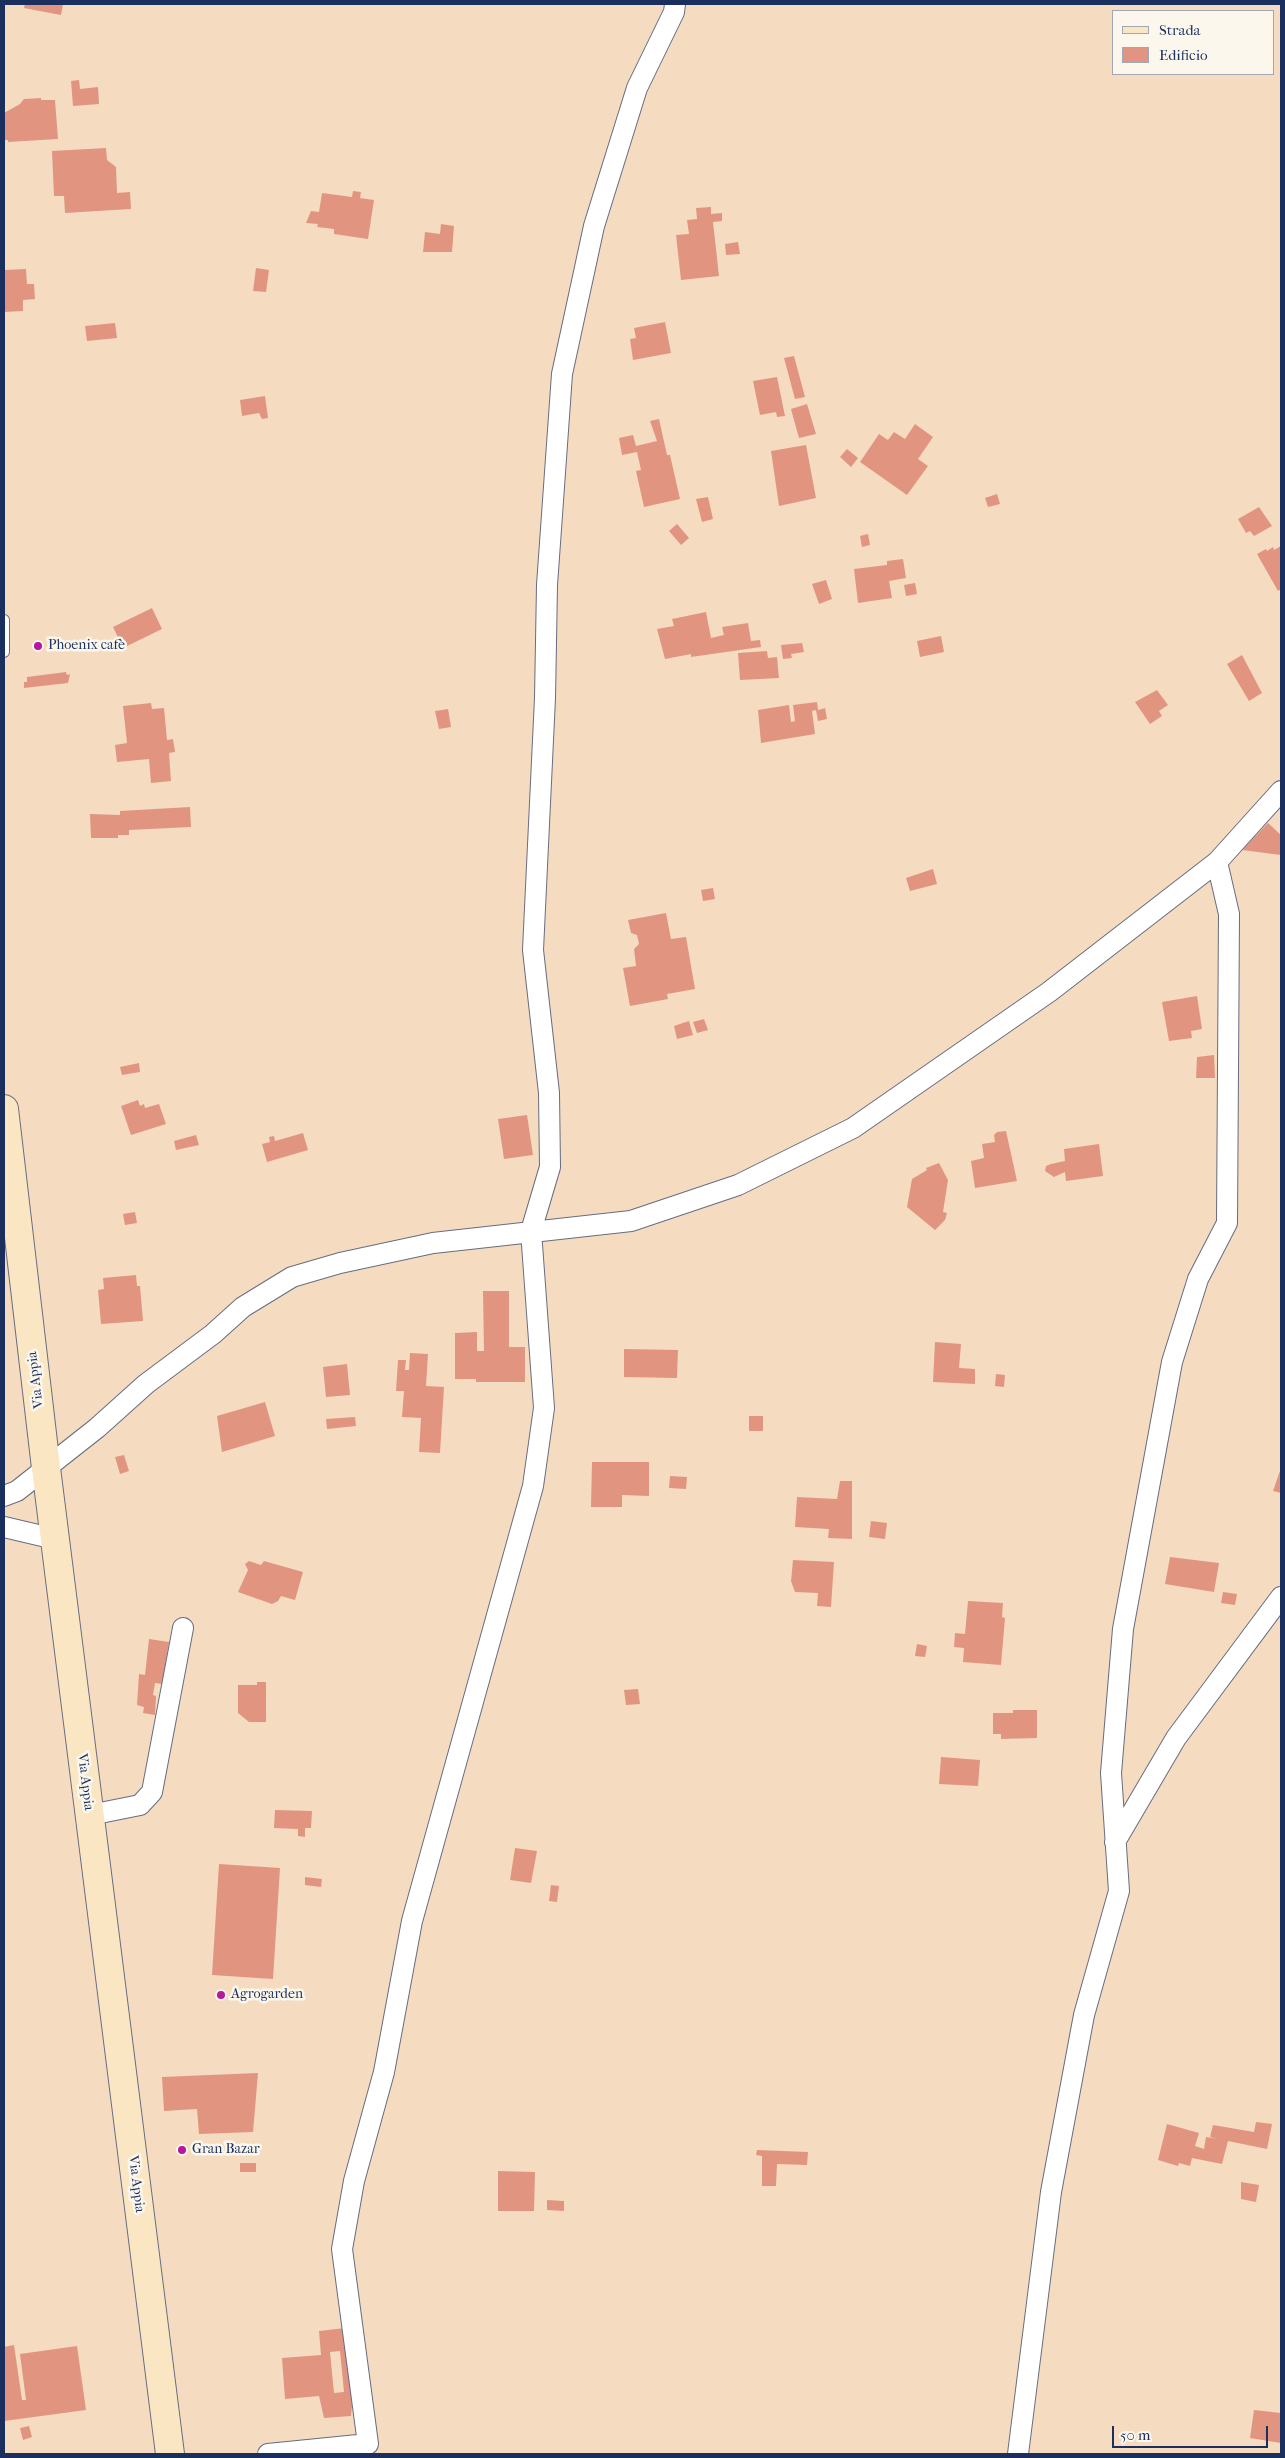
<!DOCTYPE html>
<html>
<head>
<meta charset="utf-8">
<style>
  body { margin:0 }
  #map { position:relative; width:1285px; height:2458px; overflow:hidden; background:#f5dcc0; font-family:"IM FELL French Canon",serif }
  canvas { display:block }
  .frame { position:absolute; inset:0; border:5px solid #1b2f5e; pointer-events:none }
  .legend { position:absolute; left:1112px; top:10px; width:162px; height:65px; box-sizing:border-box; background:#fbf7ec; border:1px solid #a1a7b3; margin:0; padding:6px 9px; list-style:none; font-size:15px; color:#1b2f5e }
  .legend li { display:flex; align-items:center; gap:10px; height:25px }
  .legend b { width:25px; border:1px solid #a1a7b3 }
  .scale { position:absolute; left:1112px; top:2426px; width:156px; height:22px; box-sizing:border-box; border:2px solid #1b2f5e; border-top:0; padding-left:6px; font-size:15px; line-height:18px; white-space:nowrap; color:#1b2f5e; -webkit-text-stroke:4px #fbf7ec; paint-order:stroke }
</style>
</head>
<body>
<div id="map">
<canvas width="1285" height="2458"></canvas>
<div class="frame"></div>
<ul class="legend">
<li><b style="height:6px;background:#fbe6c4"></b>Strada</li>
<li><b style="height:14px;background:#e19580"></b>Edificio</li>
</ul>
<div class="scale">50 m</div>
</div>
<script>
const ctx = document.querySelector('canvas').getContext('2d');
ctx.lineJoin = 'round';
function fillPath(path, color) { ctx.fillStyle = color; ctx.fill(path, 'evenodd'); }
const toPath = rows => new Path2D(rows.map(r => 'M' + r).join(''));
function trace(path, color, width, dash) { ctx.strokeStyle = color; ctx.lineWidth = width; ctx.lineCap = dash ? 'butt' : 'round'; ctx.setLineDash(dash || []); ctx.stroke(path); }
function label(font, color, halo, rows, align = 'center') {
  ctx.font = font + ' "IM FELL French Canon",serif'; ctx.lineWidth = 5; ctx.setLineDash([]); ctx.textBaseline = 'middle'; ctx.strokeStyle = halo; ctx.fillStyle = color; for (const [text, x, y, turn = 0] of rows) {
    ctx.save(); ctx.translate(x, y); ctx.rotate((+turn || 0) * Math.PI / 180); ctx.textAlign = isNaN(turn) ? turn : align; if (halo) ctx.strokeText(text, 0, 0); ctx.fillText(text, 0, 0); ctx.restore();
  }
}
fillPath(toPath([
  [25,4,63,4,61,15,24,8],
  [79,80,80,89,98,87,99,104,73,106,71,81],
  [41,98,41,100,55,100,58,139,8,142,8,140,4,140,4,113,20,104,24,99],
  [106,148,107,160,116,167,117,193,130,192,131,209,65,213,64,196,54,196,52,151],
  [353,191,361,192,360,198,374,200,368,239,334,234,334,229,317,227,318,224,306,223,311,211,319,212,322,193,352,197],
  [711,207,711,214,722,213,722,221,713,222,719,276,681,280,676,235,689,234,687,220,697,219,696,208],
  [441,224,454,226,452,252,423,252,425,232,440,234],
  [738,242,740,254,726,255,725,244],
  [256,268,269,270,266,292,253,291],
  [26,269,27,284,34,284,35,299,23,300,23,311,4,312,4,270],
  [665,322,671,353,633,360,630,339,636,338,634,328],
  [115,323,117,338,87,341,85,326],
  [794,356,805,397,795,399,784,358],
  [777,377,785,416,777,417,776,412,760,415,753,381],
  [265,396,268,418,262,419,259,413,242,416,240,400],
  [807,404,816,434,799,438,791,409],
  [659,419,667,455,670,455,680,499,644,507,636,471,641,470,637,452,622,455,619,438,633,435,636,446,657,441,650,421],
  [915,424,933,437,918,459,928,466,907,495,860,462,879,434,888,440,894,432,905,439],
  [806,445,816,498,779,506,771,451],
  [847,449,858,458,851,467,840,457],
  [997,494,1000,504,988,507,985,498],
  [708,497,713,519,702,522,696,499],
  [1259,507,1272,526,1254,536,1250,531,1246,533,1238,519],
  [677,524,689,538,681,545,669,531],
  [868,534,870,545,862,547,860,536],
  [1281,546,1281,589,1278,591,1257,554,1266,549,1267,551,1273,547,1274,550],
  [903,559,906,578,889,581,892,598,858,603,854,569,887,565,887,561],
  [826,580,832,599,819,604,812,584],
  [915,583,917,594,906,596,904,585],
  [152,608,162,629,123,648,113,627],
  [706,612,711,638,724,635,722,627,748,623,751,641,760,640,761,647,691,657,691,654,665,659,657,629,674,626,672,619],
  [941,636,944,652,920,657,917,641],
  [802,643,804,652,791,654,792,658,783,659,781,645],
  [767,651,768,658,777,657,779,678,740,680,738,653],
  [1242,655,1262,693,1249,701,1227,664],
  [66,672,67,675,70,674,68,683,24,688,24,682,27,682,27,677],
  [1157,690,1168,705,1159,711,1162,716,1150,724,1135,702],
  [817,702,818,710,825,708,827,719,818,721,816,710,812,711,815,734,761,743,758,710,789,705,791,722,795,721,793,705],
  [151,703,152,709,164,708,167,740,173,739,175,752,169,753,171,781,151,783,149,759,117,762,115,745,127,743,123,706],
  [448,709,451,727,439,729,435,711],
  [190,807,191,827,129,830,129,835,118,835,118,838,91,838,90,814,120,815,120,811],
  [1268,823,1281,835,1281,855,1242,850],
  [933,869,937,884,910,891,906,878],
  [713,888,715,899,703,901,701,890],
  [666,913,671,939,686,937,695,989,667,994,668,999,630,1006,623,968,636,966,634,949,639,944,637,935,631,933,628,920],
  [1197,996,1202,1029,1191,1031,1192,1038,1169,1041,1162,1002],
  [704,1019,708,1030,697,1033,693,1022],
  [689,1021,693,1035,677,1039,674,1026],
  [1214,1055,1215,1078,1196,1078,1197,1057],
  [139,1063,140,1072,122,1075,120,1067],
  [138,1100,140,1106,144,1104,145,1108,159,1104,166,1124,131,1135,121,1106],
  [527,1115,533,1155,504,1159,498,1119],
  [1006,1131,1017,1181,975,1188,971,1161,984,1158,982,1144,995,1142,994,1135,997,1132],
  [303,1133,308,1150,267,1162,262,1144,270,1142,269,1137,274,1136,275,1141],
  [196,1135,199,1145,176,1150,174,1141],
  [1099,1144,1103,1176,1066,1181,1065,1172,1054,1177,1045,1171,1046,1166,1051,1164,1065,1161,1064,1149],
  [939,1163,948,1180,943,1212,947,1213,945,1220,935,1230,907,1207,912,1179,927,1170,926,1168],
  [135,1212,137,1223,125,1225,123,1214],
  [136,1275,137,1286,140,1286,143,1321,101,1324,98,1290,104,1289,103,1278],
  [483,1291,509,1291,509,1347,525,1347,525,1382,476,1382,476,1379,455,1379,455,1333,477,1332,477,1351,484,1351],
  [935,1342,961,1344,959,1368,975,1369,975,1384,933,1382],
  [624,1349,678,1350,677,1378,624,1377],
  [410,1353,428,1354,426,1386,444,1387,440,1453,419,1452,421,1418,402,1417,404,1391,396,1391,398,1360,406,1360,405,1370,409,1370],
  [347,1364,350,1395,326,1397,323,1367],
  [996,1374,1005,1375,1004,1387,995,1386],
  [265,1402,275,1436,222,1452,217,1416],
  [749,1416,763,1416,763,1431,749,1431],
  [355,1417,356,1426,327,1429,326,1419],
  [124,1455,129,1471,120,1474,115,1457],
  [592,1462,649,1462,649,1496,622,1495,622,1507,591,1507],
  [1281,1468,1281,1493,1273,1491],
  [670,1476,687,1477,686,1489,669,1488],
  [840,1481,852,1481,852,1539,828,1538,829,1529,795,1527,797,1497,837,1499],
  [871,1521,887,1523,885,1539,869,1537],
  [1170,1557,1219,1563,1214,1592,1165,1584],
  [793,1560,834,1562,831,1607,817,1606,818,1593,795,1592,791,1581],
  [249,1561,261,1565,264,1561,303,1572,295,1600,281,1596,278,1601,272,1604,238,1592,248,1570,245,1564],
  [1223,1592,1237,1594,1235,1605,1221,1603],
  [968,1601,1003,1603,1002,1617,1005,1618,1001,1665,963,1662,964,1648,954,1647,955,1633,965,1634],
  [149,1639,169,1642,162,1684,155,1683,153,1695,156,1696,155,1715,143,1713,144,1707,137,1705,139,1674,145,1675],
  [917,1644,927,1646,925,1657,915,1656],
  [257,1682,266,1682,266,1722,249,1722,238,1713,238,1685,257,1685],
  [638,1689,640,1704,626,1705,624,1690],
  [1013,1710,1037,1710,1037,1738,1001,1739,1001,1734,993,1734,993,1713,1013,1713],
  [941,1757,980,1760,978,1786,939,1784],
  [275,1810,312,1811,311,1828,305,1828,305,1837,298,1836,298,1829,274,1828],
  [515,1848,537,1851,531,1883,510,1880],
  [219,1864,280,1868,273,1979,212,1975],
  [305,1877,322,1879,321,1887,305,1885],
  [551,1885,559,1886,557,1902,549,1901],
  [258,2073,253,2132,199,2134,197,2109,164,2111,162,2077],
  [1256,2122,1272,2124,1267,2149,1228,2141,1222,2164,1192,2158,1190,2166,1179,2163,1178,2166,1158,2160,1167,2124,1199,2133,1195,2146,1204,2149,1206,2137,1218,2139,1210,2137,1213,2125,1254,2132],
  [757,2150,808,2152,807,2165,777,2164,776,2186,762,2186,762,2156,756,2155],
  [240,2163,256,2163,256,2172,240,2172],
  [498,2171,535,2172,534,2211,498,2211],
  [1241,2182,1259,2185,1256,2202,1241,2199],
  [547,2200,564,2201,564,2211,547,2210],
  [345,2328,352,2406,351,2416,324,2418,319,2396,285,2399,282,2358,321,2355,319,2331],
  [340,2351,344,2392,334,2393,330,2352],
  [14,2345,22,2400,26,2400,20,2354,77,2346,86,2410,4,2421,4,2347],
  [1254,2410,1281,2413,1281,2443,1250,2438],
  [29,2426,32,2437,23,2440,20,2428]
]), '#e19580');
const lane = toPath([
  [4,620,4,652]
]);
const street = toPath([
  [4,1496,17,1491,97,1428,146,1384,213,1334,243,1307,292,1277,340,1263,433,1243,631,1221,738,1185,853,1128,1049,992,1217,862,1281,791],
  [4,1527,55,1539],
  [90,1815,140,1805,152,1792,183,1628],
  [1115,1842,1176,1738,1281,1597],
  [268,2454,368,2444,342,2249,354,2181,384,2072,412,1921,533,1486,544,1408,531,1231,550,1167,549,1093,533,950,545,698,547,585,562,374,594,226,637,88,674,12,675,4],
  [1018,2454,1051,2192,1084,2015,1119,1891,1111,1773,1123,1629,1172,1362,1198,1279,1227,1223,1229,914,1217,862]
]);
const secondary = toPath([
  [4,1109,46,1468,170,2454]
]);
trace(lane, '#676c80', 12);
trace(street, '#676c80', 22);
trace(secondary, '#676c80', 30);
trace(lane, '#fff', 10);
trace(street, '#fff', 20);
trace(secondary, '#fbe6c4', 28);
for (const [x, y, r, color] of [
  [38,646,5,"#b5179e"],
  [221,1995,5,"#b5179e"],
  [182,2150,5,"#b5179e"]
]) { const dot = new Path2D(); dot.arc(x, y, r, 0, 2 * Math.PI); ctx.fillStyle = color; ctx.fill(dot); trace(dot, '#fbf7ec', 2); }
label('14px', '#1b2f5e', '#fbf7ec', [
  ["Phoenix cafè",48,646],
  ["Agrogarden",231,1995],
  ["Gran Bazar",192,2150]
], 'left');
label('14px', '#1b2f5e', '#fbf7ec', [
  ["Via Appia",36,1380,-97],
  ["Via Appia",85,1782,83],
  ["Via Appia",136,2184,83]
]);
</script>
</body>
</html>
